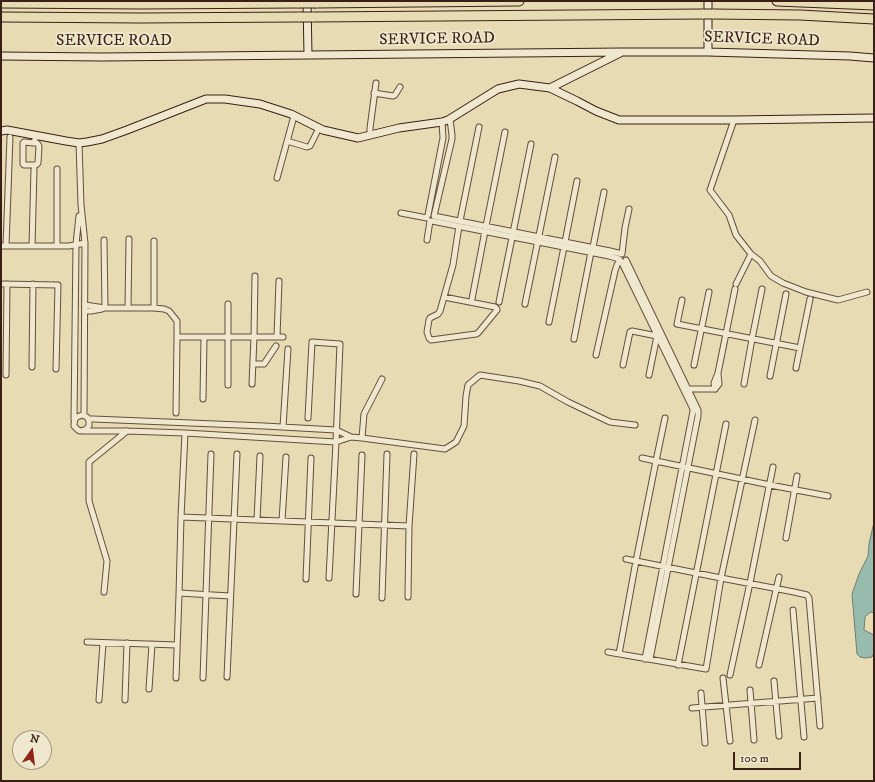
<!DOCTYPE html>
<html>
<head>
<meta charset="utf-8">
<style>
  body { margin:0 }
  #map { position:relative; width:875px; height:782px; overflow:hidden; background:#e7dbb4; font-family:"IM FELL DW Pica",serif }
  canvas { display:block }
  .frame { position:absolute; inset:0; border:2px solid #391f15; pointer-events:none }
  .north { position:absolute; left:12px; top:730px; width:40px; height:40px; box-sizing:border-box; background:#efe8ce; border:1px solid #a69884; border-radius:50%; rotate:14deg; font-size:11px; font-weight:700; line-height:16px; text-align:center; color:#391f15 }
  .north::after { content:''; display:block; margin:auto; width:14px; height:18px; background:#8f2418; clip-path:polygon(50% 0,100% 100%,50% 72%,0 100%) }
  .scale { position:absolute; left:733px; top:752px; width:68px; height:18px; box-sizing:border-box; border:2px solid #391f15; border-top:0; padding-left:5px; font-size:12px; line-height:14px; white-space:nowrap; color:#391f15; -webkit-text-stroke:3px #efe8ce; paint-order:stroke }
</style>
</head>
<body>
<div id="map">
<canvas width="875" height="782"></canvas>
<div class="frame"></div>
<div class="north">N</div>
<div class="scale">100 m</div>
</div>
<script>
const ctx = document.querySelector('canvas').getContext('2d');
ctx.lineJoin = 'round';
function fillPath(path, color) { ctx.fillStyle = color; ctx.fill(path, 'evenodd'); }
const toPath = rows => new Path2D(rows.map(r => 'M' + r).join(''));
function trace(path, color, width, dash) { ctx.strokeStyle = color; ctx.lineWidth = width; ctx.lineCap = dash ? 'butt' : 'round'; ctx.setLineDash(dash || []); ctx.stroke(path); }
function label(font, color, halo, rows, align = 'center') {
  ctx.font = font + ' "IM FELL DW Pica",serif'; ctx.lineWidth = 3.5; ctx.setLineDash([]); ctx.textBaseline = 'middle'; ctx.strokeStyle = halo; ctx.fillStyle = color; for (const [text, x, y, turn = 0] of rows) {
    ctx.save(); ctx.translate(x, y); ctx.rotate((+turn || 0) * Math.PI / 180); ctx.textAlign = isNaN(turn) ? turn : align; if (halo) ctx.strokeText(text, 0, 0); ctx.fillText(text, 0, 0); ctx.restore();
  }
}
const water = toPath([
  [874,522,874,613,871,612,868,614,865,617,864,630,874,635,874,652,872,657,865,658,860,657,857,654,852,594,859,574,868,556,869,544,874,522]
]);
fillPath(water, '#97bbac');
trace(water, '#717d70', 1);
const street = toPath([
  [374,93,393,96,395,95,400,87],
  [450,119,452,135,452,139,434,216,610,251,622,254,625,228,629,209],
  [734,120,710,190,729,215,736,235,751,254,736,284],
  [370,135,370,128,376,83],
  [287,141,307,147,310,146,319,128],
  [34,143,24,142,23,143,23,164,24,165,36,165,38,163,39,146,37,143,34,143,36,135],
  [79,143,81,205,85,243,84,416],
  [277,178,294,116],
  [401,213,427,218],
  [428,215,443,138,442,122],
  [432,221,609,256,619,259],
  [460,221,479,127],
  [486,226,505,132],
  [104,240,105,308],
  [427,240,430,221],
  [154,241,154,308],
  [565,242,577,181],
  [1,246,69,246,85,243],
  [6,246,10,137],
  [32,246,34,169],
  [57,246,57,169],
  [593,247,604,192],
  [751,254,760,261,771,276,783,283,806,292,838,300,867,292],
  [626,260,698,410,698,416,650,659],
  [621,261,693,409,693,411,645,659],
  [1,284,58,285,56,369],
  [444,297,495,307,497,309,497,310,478,333,476,334,431,340,429,338,427,332,429,320,430,318,438,314,440,311,453,265,459,226],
  [472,299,485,231],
  [682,300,677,324,800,348,810,299],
  [499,302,531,144],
  [525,304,555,157],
  [85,305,105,308,154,308,164,309,169,311,177,321,177,337,283,337],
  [128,308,129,239],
  [85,311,91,311,102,309],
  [549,322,564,247],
  [277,337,279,281],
  [574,339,591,252],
  [596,355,615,271,617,265,620,260],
  [253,364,264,364,276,346],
  [623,365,630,332,632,331,657,336,649,375],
  [694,365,709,292],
  [32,367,33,284],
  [796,368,800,348],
  [6,375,7,284],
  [770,376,786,294],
  [252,384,254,337,255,276],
  [744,384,752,339,762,289],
  [228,385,228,304],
  [689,389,715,389,714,383,718,373,735,289],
  [715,389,719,384,718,374],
  [203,399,204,337],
  [176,413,177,337],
  [308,418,312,342,340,344,336,442,329,578],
  [88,419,89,421,89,426,85,430,80,431,78,430,74,426,74,424,75,419,77,417,82,415,87,417,88,419,93,419,264,426,336,430,351,437],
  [74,420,76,244,79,216],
  [755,420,721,578,794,592,807,595,809,598,820,726],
  [283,427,288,349],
  [83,431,127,431,185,433,336,442,351,437,362,438,445,449,456,442,464,426,466,396,468,385,480,375,519,381,540,386,568,402,610,422,635,425],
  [362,438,364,414,382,379],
  [642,458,656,461,665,418],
  [181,517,409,526],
  [257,520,260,456],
  [282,521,286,457],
  [786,538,797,476],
  [306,579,311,458],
  [104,592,107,561,89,501,89,462,127,431],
  [179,593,230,596],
  [356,594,362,455],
  [408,597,409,526,414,454],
  [382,598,387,454],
  [793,610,804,737],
  [87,642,177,645],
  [608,652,706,669,721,578,636,561,656,461,770,485,828,496],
  [619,654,636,561,626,559],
  [678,665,726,424],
  [759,665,779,577],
  [730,675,750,583,773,467],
  [227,677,237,454],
  [176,678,179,595,181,517,185,433],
  [203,678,211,454],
  [723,678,730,741],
  [774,681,779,736],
  [149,689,152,644],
  [750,690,754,740],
  [701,693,705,743],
  [99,700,103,643],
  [125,700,127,643],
  [692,708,818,698]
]);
const secondary = toPath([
  [307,1,308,55],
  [708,52,708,1],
  [1,56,102,57,622,52,708,52,850,56,874,58],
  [550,88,620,53],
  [1,131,7,130,66,141,79,143,87,142,102,139,127,130,206,99,225,99,260,104,291,114,323,130,358,138,399,128,442,122,448,120,498,89,519,84,550,88,577,101,596,111,619,120,734,120,874,118]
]);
const highway = toPath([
  [777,1,874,5],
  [1,3,140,4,299,3],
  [316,3,519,1],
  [712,14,800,15,874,19],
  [1,17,140,18,300,17],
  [312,17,704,14]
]);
trace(street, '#644e3d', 7);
trace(secondary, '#391f15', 9);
trace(highway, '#391f15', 11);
trace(street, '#efe8ce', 5);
trace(secondary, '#efe8ce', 7);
trace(highway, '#e7dbb4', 9);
const highwayBridge = toPath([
  [299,3,316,3],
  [704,14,712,14],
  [300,17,312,17]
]);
trace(highwayBridge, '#391f15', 11, []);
trace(highwayBridge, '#e7dbb4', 9);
label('16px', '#391f15', '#efe8ce', [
  ["SERVICE ROAD",437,40,-1],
  ["SERVICE ROAD",762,40,2],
  ["SERVICE ROAD",114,42]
]);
</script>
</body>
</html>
